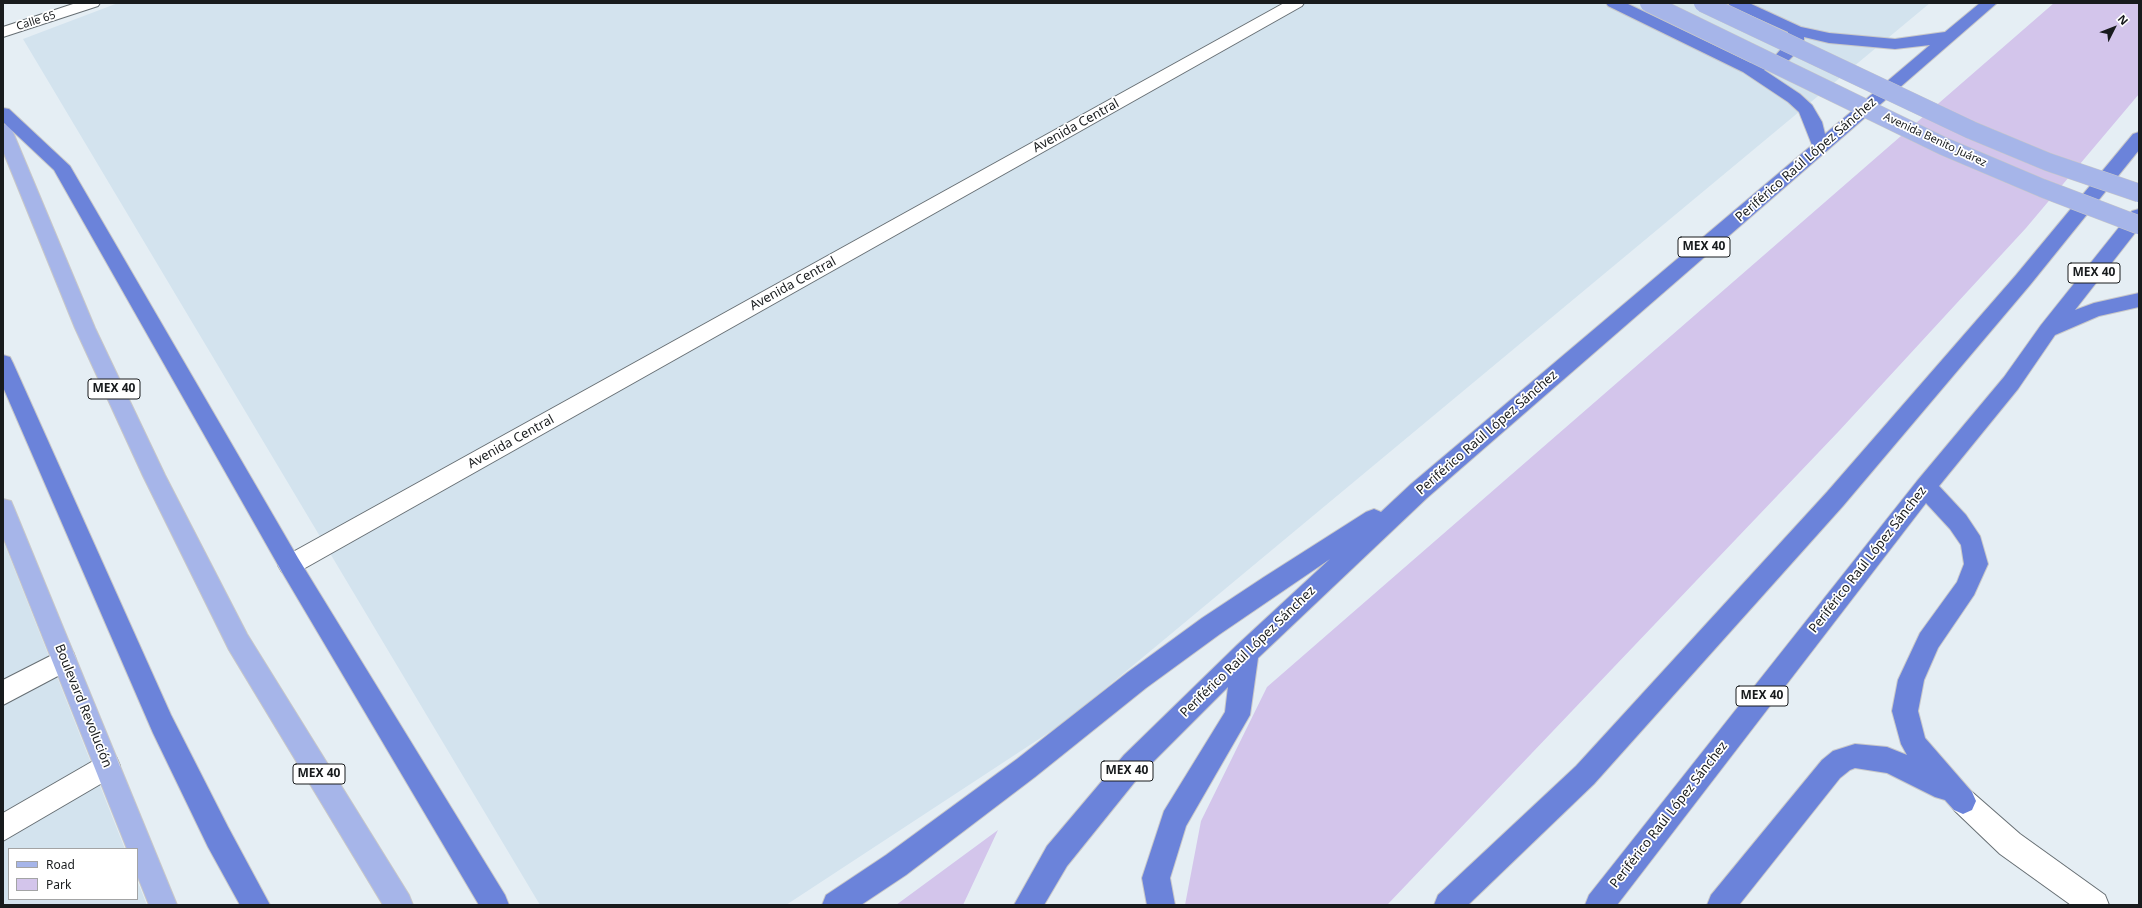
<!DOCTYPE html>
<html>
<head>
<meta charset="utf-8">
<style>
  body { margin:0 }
  #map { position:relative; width:2142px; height:908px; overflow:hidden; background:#e5eef4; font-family:"Noto Sans",sans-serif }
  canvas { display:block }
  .frame { position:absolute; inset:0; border:4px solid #181b1d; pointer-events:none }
  .legend { position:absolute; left:8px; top:848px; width:130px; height:52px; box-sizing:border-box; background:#fff; border:1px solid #a3a4a5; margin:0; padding:5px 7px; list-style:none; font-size:12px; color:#181b1d }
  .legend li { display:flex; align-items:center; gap:8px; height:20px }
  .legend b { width:20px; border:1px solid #a3a4a5 }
  .north { position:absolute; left:2094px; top:8px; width:40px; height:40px; -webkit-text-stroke:3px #fff; paint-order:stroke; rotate:48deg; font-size:11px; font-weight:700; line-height:16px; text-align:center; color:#181b1d }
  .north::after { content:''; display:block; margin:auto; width:14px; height:18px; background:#181b1d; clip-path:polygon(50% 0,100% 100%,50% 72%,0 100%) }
</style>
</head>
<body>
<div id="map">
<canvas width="2142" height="908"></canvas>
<div class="frame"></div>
<ul class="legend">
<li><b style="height:5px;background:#a6b5e9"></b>Road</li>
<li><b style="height:11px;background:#d3c5eb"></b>Park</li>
</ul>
<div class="north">N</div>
</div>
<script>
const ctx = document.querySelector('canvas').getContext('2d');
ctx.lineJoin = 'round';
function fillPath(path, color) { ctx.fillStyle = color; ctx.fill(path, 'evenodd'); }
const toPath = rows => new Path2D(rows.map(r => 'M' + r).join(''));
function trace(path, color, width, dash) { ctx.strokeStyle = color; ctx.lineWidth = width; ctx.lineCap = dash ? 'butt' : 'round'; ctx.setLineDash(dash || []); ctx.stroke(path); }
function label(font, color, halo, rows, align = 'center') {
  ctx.font = font + ' "Noto Sans",sans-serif'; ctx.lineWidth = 3.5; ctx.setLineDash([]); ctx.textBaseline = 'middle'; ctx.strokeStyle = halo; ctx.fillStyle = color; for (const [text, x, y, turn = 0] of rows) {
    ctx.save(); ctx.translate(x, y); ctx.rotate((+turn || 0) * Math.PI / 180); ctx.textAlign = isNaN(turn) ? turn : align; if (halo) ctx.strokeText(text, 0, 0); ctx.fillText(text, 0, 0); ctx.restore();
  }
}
fillPath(toPath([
  [118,3,1930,3,1065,722,786,905,540,905,23,39],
  [3,540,125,849,9,849,9,899,137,899,137,880,147,905,3,905]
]), '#d3e3ee');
fillPath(toPath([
  [2054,3,2139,3,2139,94,2026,228,1839,431,1388,904,1185,905,1201,821,1267,687],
  [998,830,963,905,896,905]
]), '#d3c5eb');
const lane = toPath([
  [64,649,73,652,76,660,73,668,3,705,3,680,64,649],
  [1963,788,1972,792,2020,834,2105,895,2109,905,2071,905,2000,854,1954,810,1950,801,1954,792,1963,788]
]);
const street = toPath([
  [76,3,100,3,98,6,3,37,3,27,76,3],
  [1284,3,1304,3,1302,6,298,572,290,575,282,572,278,565,282,558,1284,3],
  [107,753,116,757,120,766,116,775,3,841,3,813,107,753]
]);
const primary = toPath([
  [3,124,9,126,12,130,95,328,165,475,247,634,409,895,413,905,383,905,229,650,143,476,75,328,3,151,3,124],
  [3,499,11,501,14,508,177,905,149,905,137,875,137,849,127,849,3,537,3,499]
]);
const highway = toPath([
  [1606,3,1626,3,1751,63,1775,56,1788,41,1788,32,1730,6,1728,3,1749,3,1801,27,1829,33,1895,39,1945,32,1980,3,1997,3,1427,498,1258,658,1250,715,1186,826,1170,878,1175,905,1147,905,1142,878,1164,811,1225,712,1228,687,1142,773,1067,866,1044,905,1014,905,1047,846,1124,755,1237,645,1330,559,1220,634,1146,688,1035,777,906,875,861,905,822,905,826,895,886,855,1017,759,1128,672,1202,618,1264,577,1366,512,1374,509,1381,512,1411,484,1812,145,1799,112,1788,102,1743,72,1608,6,1606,3],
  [1804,37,1829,43,1895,49,1930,45,1825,134,1822,122,1812,105,1800,94,1764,70,1787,62,1798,51,1804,41,1804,37],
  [3,108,9,109,70,166,298,558,505,895,509,905,479,905,282,572,54,170,3,122,3,108],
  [2139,132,2139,150,2030,285,1843,506,1594,784,1468,905,1434,905,1438,895,1576,766,1827,492,2016,275,2133,134,2139,132],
  [2139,209,2139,228,2075,310,2094,303,2139,293,2139,307,2099,316,2055,335,2018,389,1939,486,1966,515,1980,536,1988,564,1974,595,1938,648,1924,680,1918,711,1925,738,1972,792,1976,801,1972,810,1963,814,1954,810,1945,800,1935,797,1887,773,1855,768,1850,770,1840,778,1739,905,1707,905,1711,895,1822,760,1833,751,1855,744,1887,747,1907,755,1901,744,1892,711,1898,680,1920,633,1957,582,1964,564,1961,545,1950,529,1926,503,1617,905,1585,905,1589,895,1917,481,2004,377,2041,325,2132,211,2139,209],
  [3,355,10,357,13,363,171,715,228,827,270,905,240,905,208,847,153,733,3,387,3,355]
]);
trace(lane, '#676f74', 2);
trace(street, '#676f74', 2);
trace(primary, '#c8c8c9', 2);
trace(highway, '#c8c8c9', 2);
fillPath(lane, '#fff');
fillPath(street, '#fff');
fillPath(primary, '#a6b5e9');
fillPath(highway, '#6b83da');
const primaryBridge = toPath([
  [1649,3,1943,146,2042,188,2139,225],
  [1703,3,1971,130,2048,162,2139,193]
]);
trace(primaryBridge, '#c8c8c9', 19, []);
trace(primaryBridge, '#a6b5e9', 18);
label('11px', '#181b1d', '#fff', [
  ["Calle 65",36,21,-18],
  ["Avenida Benito Juárez",1935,140,25]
]);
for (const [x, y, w] of [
  [1704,247,52],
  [2094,273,52],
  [114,389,52],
  [1762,696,52],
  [1127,771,52],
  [319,774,52]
]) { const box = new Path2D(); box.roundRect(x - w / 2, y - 10, w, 20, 3); ctx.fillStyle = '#fff'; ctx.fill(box); trace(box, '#181b1d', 1); }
label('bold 12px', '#181b1d', null, [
  ["MEX 40",1704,247],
  ["MEX 40",2094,273],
  ["MEX 40",114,389],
  ["MEX 40",1762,696],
  ["MEX 40",1127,771],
  ["MEX 40",319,774]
]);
label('13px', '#181b1d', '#fff', [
  ["Avenida Central",1076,126,-29],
  ["Periférico Raúl López Sánchez",1806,160,-41],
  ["Avenida Central",793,284,-29],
  ["Periférico Raúl López Sánchez",1487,433,-41],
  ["Avenida Central",511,442,-29],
  ["Periférico Raúl López Sánchez",1868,560,-52],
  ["Periférico Raúl López Sánchez",1248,652,-44],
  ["Boulevard Revolución",83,706,68],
  ["Periférico Raúl López Sánchez",1669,815,-52]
]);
</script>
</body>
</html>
